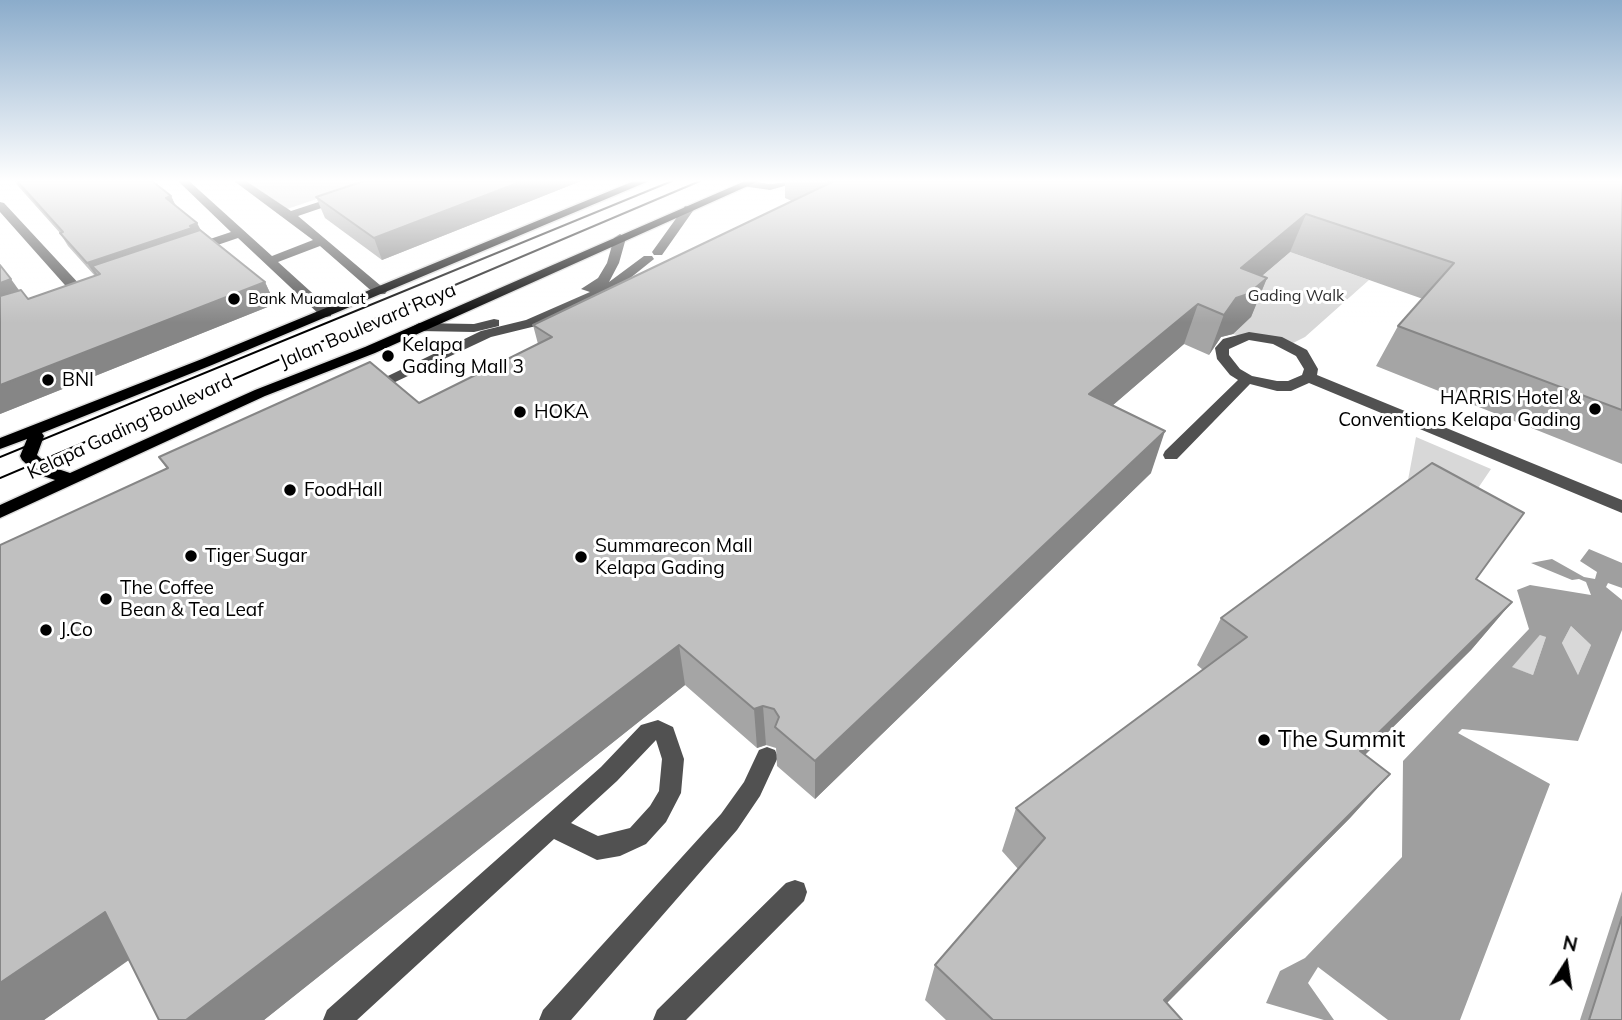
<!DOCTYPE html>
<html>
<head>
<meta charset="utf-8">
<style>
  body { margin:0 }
  #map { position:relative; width:1622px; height:1020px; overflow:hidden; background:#fff; font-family:Mulish,sans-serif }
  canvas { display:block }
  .north { position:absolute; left:1531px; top:929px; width:70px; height:70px; -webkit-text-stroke:5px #fff; paint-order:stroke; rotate:12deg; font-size:19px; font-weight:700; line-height:28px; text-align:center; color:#000 }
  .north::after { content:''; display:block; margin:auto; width:24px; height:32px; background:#000; clip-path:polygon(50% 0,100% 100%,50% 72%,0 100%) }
</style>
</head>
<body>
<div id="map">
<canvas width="1622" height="1020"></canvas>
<div class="north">N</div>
</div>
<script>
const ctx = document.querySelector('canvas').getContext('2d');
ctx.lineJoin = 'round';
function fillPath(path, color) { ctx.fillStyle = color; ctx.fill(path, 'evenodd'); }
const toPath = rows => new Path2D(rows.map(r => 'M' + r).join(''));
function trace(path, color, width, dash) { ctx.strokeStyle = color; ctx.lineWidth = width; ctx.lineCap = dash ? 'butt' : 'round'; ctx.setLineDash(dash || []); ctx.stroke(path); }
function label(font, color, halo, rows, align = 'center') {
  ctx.font = font + ' Mulish,sans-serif'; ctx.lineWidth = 6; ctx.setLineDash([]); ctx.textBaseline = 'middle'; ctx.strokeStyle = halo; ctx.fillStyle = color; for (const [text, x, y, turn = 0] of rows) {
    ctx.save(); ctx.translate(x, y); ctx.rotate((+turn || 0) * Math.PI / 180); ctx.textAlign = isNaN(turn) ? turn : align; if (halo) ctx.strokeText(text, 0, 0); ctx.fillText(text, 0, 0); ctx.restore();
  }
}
fillPath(toPath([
  [246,181,370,181,287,209],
  [1290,252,1369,280,1305,337,1287,346,1232,334,1251,317,1226,307],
  [1416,437,1491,469,1466,506,1408,480],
  [1571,626,1591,645,1578,675,1562,643],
  [1541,634,1546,637,1533,675,1511,667]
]), '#d8d8d8');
fillPath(toPath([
  [1589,549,1622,563,1622,588,1608,583,1606,587,1622,600,1622,630,1578,741,1462,729,1458,733,1550,784,1460,1020,1388,1020,1318,967,1308,983,1334,1020,1324,1020,1266,1003,1280,971,1305,958,1402,857,1403,761,1529,629,1517,590,1530,585,1591,595,1586,582,1579,579,1572,580,1531,563,1552,559,1584,577,1595,579,1597,572,1580,561],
  [1571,626,1591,645,1578,675,1562,643],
  [1540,635,1546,637,1533,675,1512,667]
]), '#9f9f9f');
const major = toPath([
  [634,181,649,181,212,365,42,433,44,436,37,455,49,466,70,473,255,390,365,347,745,181,759,181,375,353,265,396,0,518,0,505,55,480,37,474,22,460,20,456,27,439,0,449,0,438,202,359,634,181]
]);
trace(major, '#dbdbdb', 3);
fillPath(toPath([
  [178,181,189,181,272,256,313,240,234,181,246,181,291,211,337,196,345,196,345,200,298,216,387,291,385,294,375,294,320,246,278,262,331,310,331,316,326,317,321,316,238,238,197,252,189,252,189,246,231,232,178,181],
  [746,181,770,184,802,181,770,190,742,186,740,184,746,181],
  [0,202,4,203,82,287,82,293,72,293,0,212,0,202],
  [685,206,695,208,662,255,654,255,652,252,685,206],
  [620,234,626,238,619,263,609,282,644,256,652,256,654,259,614,291,571,313,536,326,491,337,376,391,366,391,363,388,481,331,526,320,590,292,581,289,598,278,607,263,614,238,620,234],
  [494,319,499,320,499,326,474,332,419,331,412,327,419,323,474,324,494,319],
  [1249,332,1282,337,1307,350,1318,369,1317,375,1622,500,1622,513,1309,383,1291,391,1277,391,1250,384,1177,459,1165,459,1163,455,1165,451,1238,380,1230,375,1217,359,1215,348,1223,339,1249,332],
  [1249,340,1273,344,1296,356,1304,369,1302,375,1288,381,1277,381,1252,376,1240,369,1229,355,1229,349,1249,340],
  [658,720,673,727,684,759,681,793,666,822,646,844,620,856,597,860,554,839,357,1020,323,1020,327,1010,601,767,641,725,658,720],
  [656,740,662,759,659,791,650,806,630,828,598,836,571,823,617,781,656,740],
  [767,747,775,750,778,757,760,796,737,830,571,1020,539,1020,543,1010,721,814,744,782,759,750,767,747],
  [795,880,804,883,807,892,804,901,686,1020,653,1020,657,1010,786,883,795,880]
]), '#515151');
fillPath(major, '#000');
trace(toPath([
  [0,457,672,181],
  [0,478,700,181]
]), '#000', 2);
fillPath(toPath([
  [15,181,152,181,171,196,176,206,201,230,265,282,275,304,0,414,19,290,28,299,95,276,68,246,60,233,18,186],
  [364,181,581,181,382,260,325,218,316,197],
  [785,181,1622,181,1622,464,1376,366,1398,326,1423,299,1290,252,1262,276,1267,278,1251,317,1233,334,1221,337,1209,355,1184,344,1112,406,1151,473,815,799,777,766,776,748,766,745,757,748,685,685,264,1020,159,1020,129,960,44,1020,0,1020,167,469,159,457,419,403,538,344,533,325,792,201,785,198],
  [1476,579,1512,602,1471,650,1365,755,1390,774,1350,818,1167,1003,1182,1020,946,1020,925,1000,935,965,1018,869,1002,851,1016,808,1203,670,1197,665,1221,618],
  [1622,891,1622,1020,1580,1020]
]), '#a5a5a5');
fillPath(toPath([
  [523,181,581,181,382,260,374,238],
  [171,196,177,209,166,198],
  [1306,214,1290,252,1237,297,1267,278,1251,317,1233,334,1221,337,1209,355,1241,268],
  [197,223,204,236,92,266,98,275,96,276,87,263],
  [11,279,26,300,0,310,0,283],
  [265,282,275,304,0,414,0,385],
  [1198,304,1184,344,1078,435,1089,394],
  [1165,431,1151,473,815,799,815,761],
  [1512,602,1471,650,1323,796,1360,751],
  [679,645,685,685,264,1020,186,1020],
  [763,706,766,745,757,748,754,709],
  [1390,774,1350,818,1150,1020,1164,1000],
  [105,912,151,944,44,1020,0,1020,0,983]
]), '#868686');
const building = toPath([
  [17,181,152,181,171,196,166,198,197,223,190,226,192,228,87,263,60,233,63,232,17,181],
  [364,181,523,181,374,238,316,197,364,181],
  [827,181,1622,181,1622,410,1398,326,1454,263,1306,214,1241,268,1267,278,1248,294,1236,298,1224,315,1198,304,1089,394,1165,431,815,761,775,727,779,717,774,709,763,706,754,709,679,645,186,1020,159,1020,105,912,0,983,0,545,168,468,159,457,370,362,419,403,552,337,533,325,832,182,827,181],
  [200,230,265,282,0,385,0,296,21,290,28,299,100,274,92,266,200,230],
  [0,265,11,279,0,283,0,265],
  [1432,463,1524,513,1476,579,1512,602,1360,751,1390,774,1164,1000,1182,1020,993,1020,935,965,1045,838,1016,808,1247,637,1221,618,1432,463],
  [1622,917,1622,1020,1589,1020,1622,917]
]);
fillPath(building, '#c0c0c0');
trace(building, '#868686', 2);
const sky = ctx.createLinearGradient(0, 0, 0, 323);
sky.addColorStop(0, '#8baccb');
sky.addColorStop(0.56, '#fff');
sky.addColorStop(1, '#ffffff00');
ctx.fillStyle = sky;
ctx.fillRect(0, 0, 1622, 323);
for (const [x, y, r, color] of [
  [234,299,7,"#000"],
  [388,356,7,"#000"],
  [48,380,7,"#000"],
  [1595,409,7,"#000"],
  [520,412,7,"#000"],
  [290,490,7,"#000"],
  [191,556,7,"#000"],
  [581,557,7,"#000"],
  [106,599,7,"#000"],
  [46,630,7,"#000"],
  [1264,740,7,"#000"]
]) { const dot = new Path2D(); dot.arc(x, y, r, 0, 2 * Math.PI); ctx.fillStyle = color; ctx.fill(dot); trace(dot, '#fff', 2.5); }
label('16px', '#2f2f2f', '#fff', [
  ["Gading Walk",1296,296]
]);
label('16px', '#000', '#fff', [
  ["Bank Muamalat",248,299]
], 'left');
label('19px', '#000', '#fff', [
  ["Jalan Boulevard Raya",368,326,-23],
  ["Kelapa Gading Boulevard",130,427,-25]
]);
label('19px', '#000', '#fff', [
  ["Kelapa",402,345],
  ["Gading Mall 3",402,367],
  ["BNI",62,380],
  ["HARRIS Hotel &",1581,398,"right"],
  ["Conventions Kelapa Gading",1581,420,"right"],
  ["HOKA",534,412],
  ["FoodHall",304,490],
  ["Summarecon Mall",595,546],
  ["Kelapa Gading",595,568],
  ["Tiger Sugar",205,556],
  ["The Coffee",120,588],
  ["Bean & Tea Leaf",120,610],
  ["J.Co",60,630]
], 'left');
label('23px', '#000', '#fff', [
  ["The Summit",1278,740]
], 'left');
</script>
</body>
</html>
